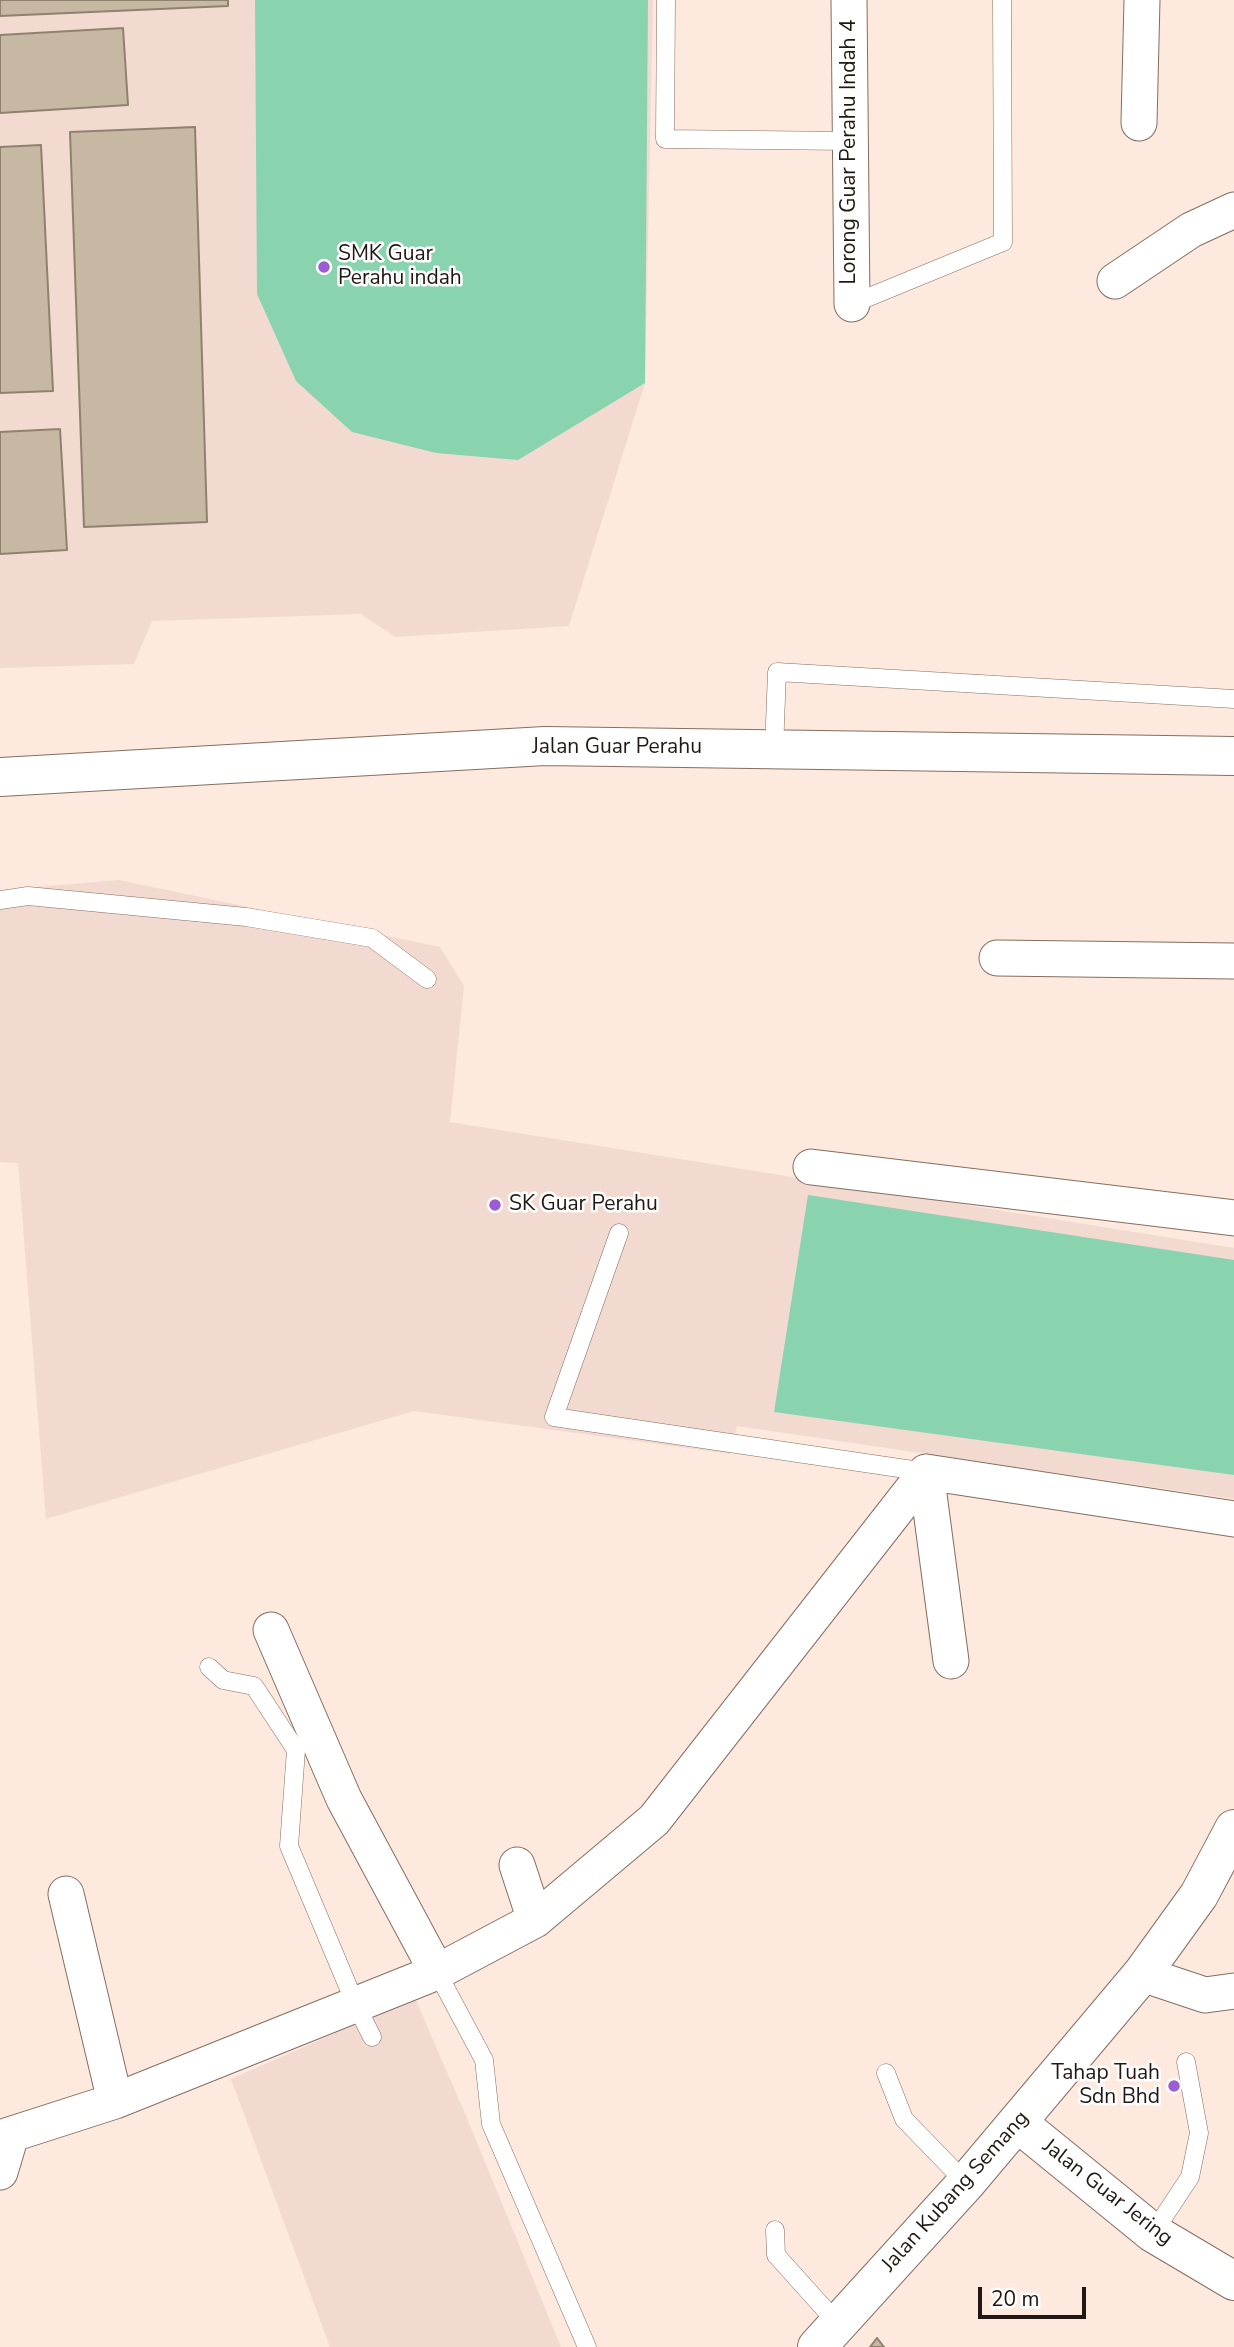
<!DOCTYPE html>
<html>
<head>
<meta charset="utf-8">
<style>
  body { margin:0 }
  #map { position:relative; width:1234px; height:2347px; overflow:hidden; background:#fee9de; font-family:"Nunito Sans",sans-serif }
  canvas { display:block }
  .scale { position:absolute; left:978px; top:2287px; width:108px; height:32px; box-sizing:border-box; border:4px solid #211813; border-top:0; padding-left:9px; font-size:21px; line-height:24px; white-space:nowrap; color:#211813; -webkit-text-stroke:5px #fff; paint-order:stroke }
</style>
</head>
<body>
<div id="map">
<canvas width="1234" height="2347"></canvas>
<div class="scale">20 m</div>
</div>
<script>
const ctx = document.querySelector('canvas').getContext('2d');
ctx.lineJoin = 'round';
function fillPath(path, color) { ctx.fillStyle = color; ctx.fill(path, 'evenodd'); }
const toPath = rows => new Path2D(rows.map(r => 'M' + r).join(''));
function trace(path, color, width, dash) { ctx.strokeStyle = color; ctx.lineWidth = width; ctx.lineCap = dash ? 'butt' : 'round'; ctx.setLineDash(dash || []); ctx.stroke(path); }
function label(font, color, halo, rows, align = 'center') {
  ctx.font = font + ' "Nunito Sans",sans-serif'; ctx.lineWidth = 5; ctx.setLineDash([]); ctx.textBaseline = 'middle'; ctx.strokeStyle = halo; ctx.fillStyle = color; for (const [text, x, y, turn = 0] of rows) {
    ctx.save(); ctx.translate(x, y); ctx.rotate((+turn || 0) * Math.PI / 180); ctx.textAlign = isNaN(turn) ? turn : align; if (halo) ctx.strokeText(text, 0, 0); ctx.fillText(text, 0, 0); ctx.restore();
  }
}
fillPath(toPath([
  [0,0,653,0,645,383,569,626,395,637,361,614,152,621,134,664,0,668],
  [119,880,440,947,464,986,450,1122,1234,1248,1234,1499,737,1426,730,1454,414,1411,46,1519,18,1163,0,1162,0,890],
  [415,1998,464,2111,561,2347,330,2347,231,2079]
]), '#f2dad0');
fillPath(toPath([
  [255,0,648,0,645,383,518,460,436,453,352,432,296,381,257,294],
  [808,1195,1234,1260,1234,1475,774,1412]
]), '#89d3af');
const building = toPath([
  [0,0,228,0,228,6,0,16,0,0],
  [123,28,128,105,0,113,0,35,123,28],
  [195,127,207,522,84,527,70,132,195,127],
  [41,145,53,391,0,393,0,147,41,145],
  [60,429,67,550,0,554,0,432,60,429],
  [877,2338,884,2347,870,2347,877,2338]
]);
fillPath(building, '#c6b8a2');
trace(building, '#8f826d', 2);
const lane = toPath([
  [666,0,665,139,849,141],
  [852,304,1003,242,1002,0],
  [774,750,777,672,1234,699],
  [0,900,28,896,246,917,372,938,427,979],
  [619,1233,554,1417,926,1472],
  [209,1667,223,1680,254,1686,296,1750,289,1846,355,2003,372,2037],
  [437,1972,484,2060,491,2124,587,2347],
  [886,2073,904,2119,966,2183],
  [775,2230,776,2255,838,2324],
  [1153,2233,1190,2177,1199,2133,1186,2062]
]);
const street = toPath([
  [849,0,852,304],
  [1139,123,1142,0],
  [1115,281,1191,230,1234,210],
  [997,958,1234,961],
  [811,1167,1234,1218],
  [926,1472,1234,1519],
  [926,1472,951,1661],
  [271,1630,344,1799,437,1972],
  [517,1865,535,1920],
  [66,1894,115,2101],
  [1142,1974,1205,1995,1234,1991],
  [0,2138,115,2101,437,1972,535,1920,654,1820,926,1472],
  [0,2172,11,2135]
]);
const secondary = toPath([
  [0,777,545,746,1234,756],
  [1018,2123,1153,2233,1234,2281],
  [817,2347,966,2183,1142,1974,1199,1895,1234,1829]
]);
trace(lane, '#846e62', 19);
trace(street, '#846e62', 37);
trace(secondary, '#846e62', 40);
trace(lane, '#fff', 18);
trace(street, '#fff', 35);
trace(secondary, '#fff', 38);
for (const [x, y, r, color] of [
  [324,267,7,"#9c5cd2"],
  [495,1205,7,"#9c5cd2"],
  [1174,2086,7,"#9c5cd2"]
]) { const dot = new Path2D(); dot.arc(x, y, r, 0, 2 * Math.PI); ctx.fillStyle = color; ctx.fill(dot); trace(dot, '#fff', 2.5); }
label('21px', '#211813', '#fff', [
  ["Lorong Guar Perahu Indah 4",850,152,-90],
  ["Jalan Guar Perahu",617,748],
  ["Jalan Kubang Semang",956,2192,-48],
  ["Jalan Guar Jering",1107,2193,38]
]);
label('21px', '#211813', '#fff', [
  ["SMK Guar",338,255],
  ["Perahu indah",338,279],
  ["SK Guar Perahu",509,1205],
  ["Tahap Tuah",1160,2074,"right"],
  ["Sdn Bhd",1160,2098,"right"]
], 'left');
</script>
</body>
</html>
